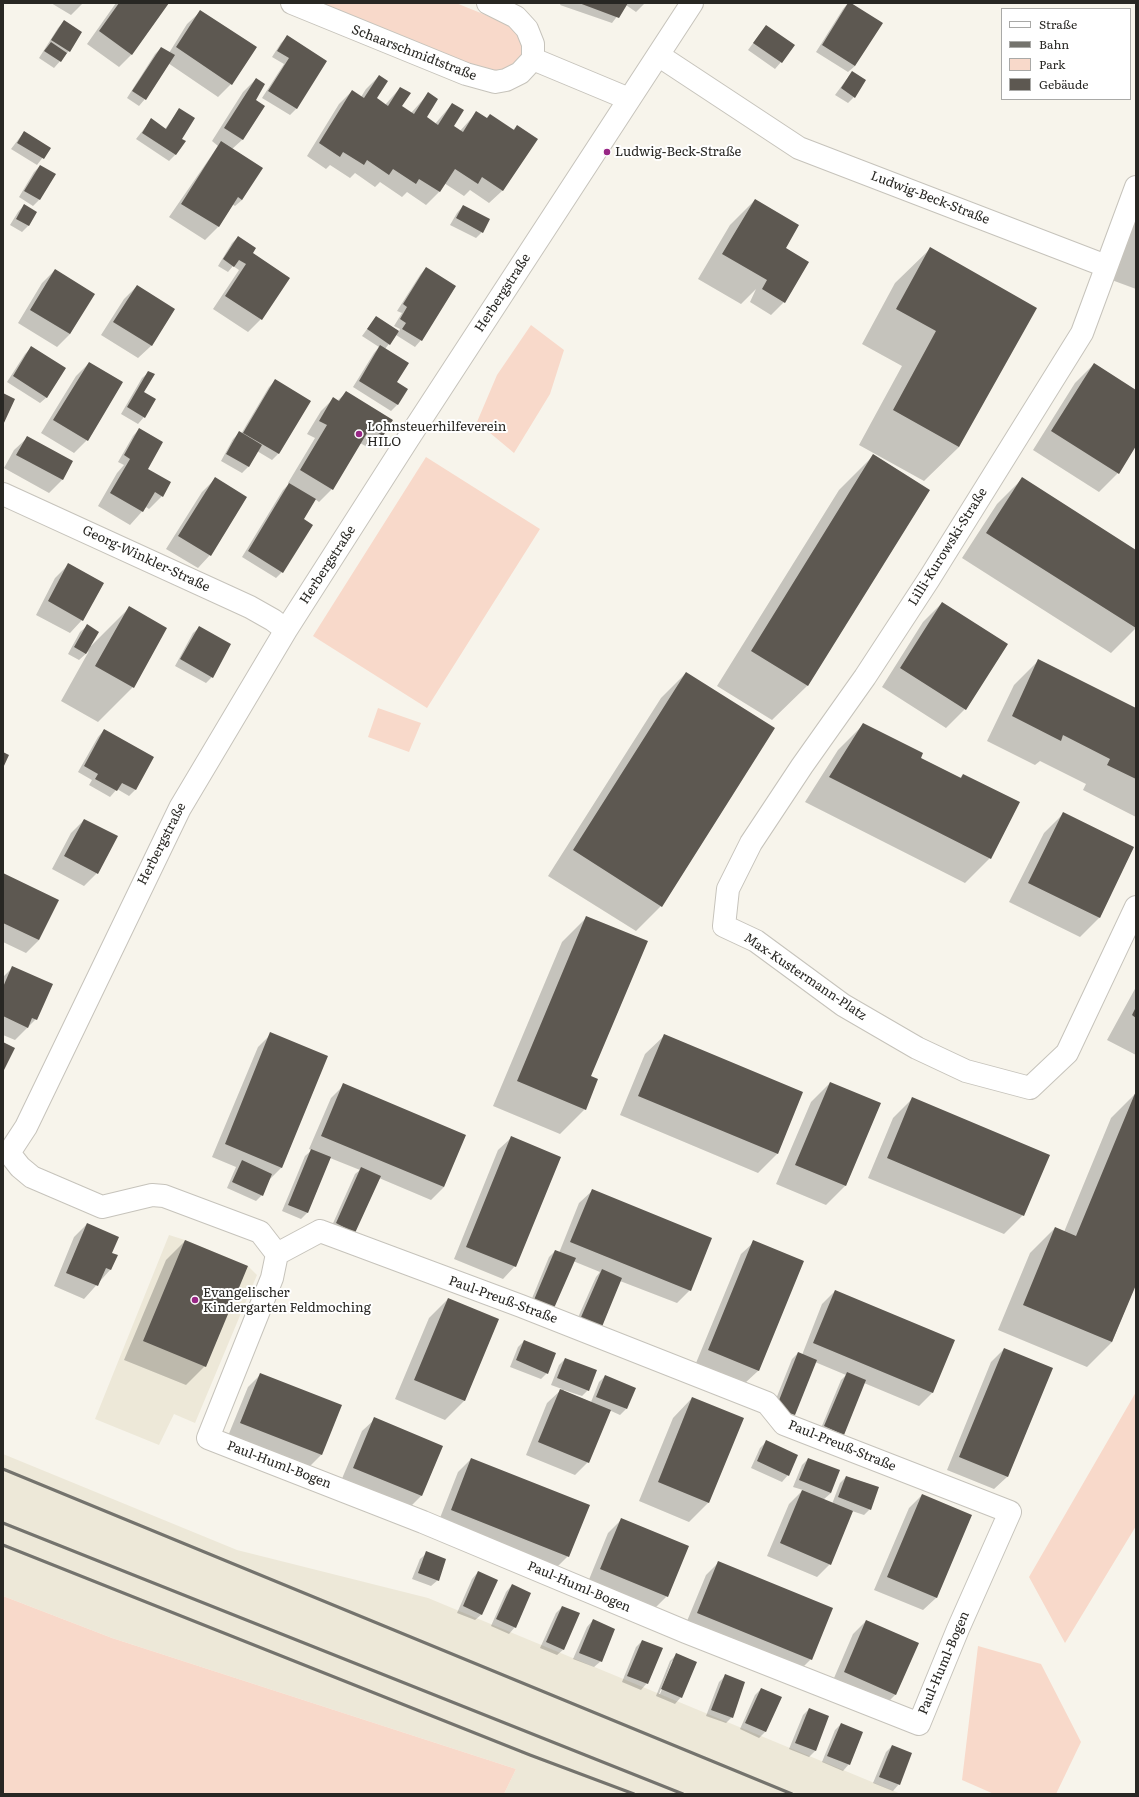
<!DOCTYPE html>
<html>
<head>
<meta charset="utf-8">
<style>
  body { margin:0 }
  #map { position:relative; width:1139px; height:1797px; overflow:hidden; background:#f7f4eb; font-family:Literata,serif }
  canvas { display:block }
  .frame { position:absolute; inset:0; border:4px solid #282723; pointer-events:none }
  .legend { position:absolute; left:1001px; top:8px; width:130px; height:92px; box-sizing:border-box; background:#fff; border:1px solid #a9a9a7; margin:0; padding:5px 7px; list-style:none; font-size:12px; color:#282723 }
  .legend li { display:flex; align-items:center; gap:8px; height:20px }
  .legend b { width:20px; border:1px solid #a9a9a7 }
</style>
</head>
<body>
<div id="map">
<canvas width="1139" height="1797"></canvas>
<div class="frame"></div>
<ul class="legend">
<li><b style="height:5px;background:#fff"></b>Straße</li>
<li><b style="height:5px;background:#74736d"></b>Bahn</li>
<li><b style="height:11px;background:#f8d9ca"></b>Park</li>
<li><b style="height:11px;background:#5d5851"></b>Gebäude</li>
</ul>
</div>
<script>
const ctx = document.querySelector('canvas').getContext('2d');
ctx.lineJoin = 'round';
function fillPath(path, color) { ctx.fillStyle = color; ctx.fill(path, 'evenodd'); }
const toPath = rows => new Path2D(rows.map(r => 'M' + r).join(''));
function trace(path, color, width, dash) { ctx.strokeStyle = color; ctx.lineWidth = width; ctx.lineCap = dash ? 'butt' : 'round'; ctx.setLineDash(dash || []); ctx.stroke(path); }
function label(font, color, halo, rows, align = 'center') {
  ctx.font = font + ' Literata,serif'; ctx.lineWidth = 4; ctx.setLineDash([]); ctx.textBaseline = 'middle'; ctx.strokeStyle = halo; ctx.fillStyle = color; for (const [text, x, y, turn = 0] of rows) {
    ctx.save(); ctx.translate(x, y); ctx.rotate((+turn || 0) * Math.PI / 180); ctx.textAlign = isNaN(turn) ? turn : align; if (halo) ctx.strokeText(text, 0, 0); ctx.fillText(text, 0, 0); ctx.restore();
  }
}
fillPath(toPath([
  [169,1235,185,1240,248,1266,257,1275,195,1423,174,1414,159,1445,95,1419],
  [3,1454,237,1550,428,1598,901,1794,504,1794,516,1769,112,1638,3,1596]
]), '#ede8d8');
fillPath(toPath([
  [321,3,456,3,503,22,517,31,524,48,519,62,503,71,489,72],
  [531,325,564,350,550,394,514,453,477,422,497,375],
  [426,457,540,529,427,708,313,636],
  [378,708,421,723,409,752,368,737],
  [1136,1392,1136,1526,1065,1643,1029,1577],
  [3,1596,112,1638,516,1769,504,1794,3,1794],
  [978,1646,1041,1664,1081,1742,1056,1794,994,1794,962,1780]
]), '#f8d9ca');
fillPath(toPath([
  [51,3,83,3,71,15],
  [116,3,167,3,132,54,119,67,87,44],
  [561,3,645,3,636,12,626,5,612,23,560,5],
  [848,3,855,66,848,72,816,52,843,9],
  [200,12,231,84,218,97,168,63,145,99,139,106,127,98,155,54,161,48,169,53,187,24],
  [64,21,69,51,54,68,39,58,58,28],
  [766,26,781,62,775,69,748,50],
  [287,37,326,62,296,109,290,115,262,98,284,64,272,57,281,43],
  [852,72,854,97,848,103,835,95],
  [379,76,375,99,385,105,400,88,401,106,411,113,428,94,425,118,435,124,452,104,452,127,460,131,477,112,487,119,513,130,517,126,536,139,502,191,489,203,470,190,464,196,444,183,439,192,426,205,407,192,402,197,380,182,375,187,355,173,350,178,330,165,326,169,307,156,339,104,352,91,361,97,366,89],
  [256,79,254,100,264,106,242,140,232,149,261,168,242,200,235,206,232,204,218,227,205,240,169,217,218,146,212,141,243,92],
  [179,110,180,139,176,154,169,161,136,139,151,120,165,129],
  [24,132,50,148,37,165,11,149],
  [40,166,39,200,33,206,19,197,34,172],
  [755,200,784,302,771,315,750,302,756,289,741,304,698,279,730,225],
  [24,205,36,212,28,226,22,232,10,225,18,212],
  [463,206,482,232,476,238,450,225,457,213],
  [1136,210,1136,289,1109,279],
  [238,237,249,257,288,278,261,319,248,332,213,309,239,270,233,266,228,272,218,266,232,243],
  [930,249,959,447,924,481,859,445,902,366,862,344,895,283],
  [426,268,455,287,421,340,415,347,396,335,385,349,396,383,406,389,397,405,391,411,353,387,374,353,379,347,362,336,376,317,399,332,400,329,394,326,402,313,397,311,420,275],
  [55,270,94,294,70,334,57,347,18,323,42,283],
  [137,286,174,310,151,346,138,358,101,335,124,299],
  [31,348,47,397,40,403,7,382,25,354],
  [89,363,87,440,74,453,41,433,76,376],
  [1094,364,1136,391,1136,444,1118,473,1099,492,1033,450,1075,383],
  [149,372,142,392,155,400,144,417,138,424,121,414,142,378],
  [275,381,310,401,278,454,272,460,257,451,248,467,242,473,221,461,233,439,239,433,241,434,269,387],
  [346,393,382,435,369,448,360,443,332,489,319,502,315,499,302,519,282,572,276,578,242,557,283,490,289,484,288,483,315,438,307,434,321,411,333,399,337,401],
  [139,429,147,470,162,496,149,509,146,507,130,525,98,506,117,473,124,465,118,462,133,436],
  [27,438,72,462,62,480,49,493,4,468,14,450],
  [874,455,929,490,807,686,772,720,717,686,839,490],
  [215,479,210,555,198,568,166,549,202,492],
  [1022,479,1136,551,1136,628,1111,653,962,558,997,504],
  [68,565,82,620,70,633,36,615,55,578],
  [942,603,965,709,946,728,882,687,923,622],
  [129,608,133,687,98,722,61,701,89,651,79,660,68,654,80,632,87,626,91,646],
  [200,627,212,677,206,683,175,666,193,633],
  [1039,660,1136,709,1136,817,1083,790,1086,784,1040,761,1035,765,987,741,1014,685],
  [686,673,661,906,636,931,548,876,661,698],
  [863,725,920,758,960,778,963,775,990,858,965,883,805,802,838,750],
  [104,730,152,757,135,790,129,796,117,789,110,797,89,785,92,780,78,772,98,737],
  [1063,814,1133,848,1099,918,1080,937,1009,902,1044,833],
  [84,820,97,873,84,886,52,869,71,833],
  [3,874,39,940,26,953,3,942],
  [587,917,589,1077,585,1109,560,1134,493,1106,562,942],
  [13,967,36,1019,15,1040,3,1035,3,977],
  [1136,987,1136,1055,1107,1040],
  [271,1034,282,1167,269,1180,262,1195,256,1201,227,1188,236,1167,212,1157,258,1047],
  [665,1035,802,1093,777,1154,758,1173,620,1115,645,1054],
  [830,1083,880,1104,845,1186,826,1205,776,1184,811,1102],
  [344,1085,444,1187,431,1200,379,1178,354,1232,330,1230,355,1174,360,1170,330,1158,307,1213,301,1219,282,1211,305,1156,312,1150,309,1149,331,1098],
  [1136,1093,1136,1283,1112,1342,1087,1367,998,1330,1030,1253,1055,1228,1064,1232,1111,1118],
  [912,1099,1023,1215,1004,1234,868,1178,893,1118],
  [511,1138,515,1266,503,1279,454,1259,498,1150],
  [592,1191,690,1290,677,1303,620,1281,572,1331,596,1277,600,1272,573,1261,526,1313,549,1257,555,1251,559,1253,579,1203],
  [87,1224,110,1253,116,1256,110,1270,84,1299,54,1286,74,1237],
  [185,1241,205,1366,186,1385,124,1360,166,1260],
  [754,1242,758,1371,745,1383,696,1363,741,1254],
  [835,1291,954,1341,932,1393,919,1406,864,1383,843,1434,837,1440,819,1433,841,1380,846,1375,815,1362,794,1415,788,1421,770,1414,792,1359,798,1353,802,1355,822,1304],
  [448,1299,498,1320,464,1401,445,1420,395,1399,429,1318],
  [524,1341,547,1373,541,1379,510,1367,518,1347],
  [1004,1349,1052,1368,1007,1477,994,1489,947,1470,991,1362],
  [565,1359,588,1390,582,1396,564,1390,564,1391,591,1402,599,1382,605,1376,626,1409,620,1415,609,1410,588,1462,575,1475,526,1455,547,1403,562,1389,551,1385,559,1365],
  [261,1374,340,1406,321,1455,308,1468,228,1436,248,1387],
  [692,1398,709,1502,689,1522,639,1501,673,1418],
  [375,1419,441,1446,421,1496,408,1509,341,1481,362,1431],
  [766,1442,788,1475,782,1482,751,1468,760,1448],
  [471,1459,568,1556,555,1569,438,1523,458,1472],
  [808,1459,831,1493,823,1500,832,1504,840,1483,846,1477,870,1509,864,1515,852,1511,830,1564,817,1577,767,1556,789,1504,803,1490,793,1487,802,1465],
  [922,1495,936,1598,923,1610,874,1590,909,1508],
  [621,1520,667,1596,654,1609,588,1582,608,1533],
  [427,1553,438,1580,431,1586,412,1579,420,1559],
  [719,1562,811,1659,798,1672,685,1626,706,1575],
  [478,1572,482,1614,475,1620,457,1613,472,1579],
  [512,1585,515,1627,509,1634,491,1626,506,1592],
  [562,1607,564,1649,557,1655,540,1648,556,1613],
  [593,1620,601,1661,594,1667,573,1659,587,1627],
  [866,1621,896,1694,883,1707,831,1685,853,1634],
  [642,1641,647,1683,641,1690,622,1682,636,1647],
  [676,1655,681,1697,675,1704,656,1696,670,1661],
  [672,1661,674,1661,660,1694,659,1694],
  [725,1676,732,1717,726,1723,706,1716,719,1682],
  [761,1689,765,1732,759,1738,740,1729,755,1695],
  [809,1709,828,1717,815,1751,809,1757,789,1749,803,1715],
  [841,1724,849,1764,843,1771,822,1762,835,1730],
  [892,1746,899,1784,893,1791,873,1783,886,1752]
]), '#0003');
fillPath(toPath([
  [119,3,169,3,132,55,99,31],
  [579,3,628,3,619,18],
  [848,3,851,3,883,23,855,66,822,45],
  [200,10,257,47,232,85,176,47],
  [64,20,82,32,70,52,51,40],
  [766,25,795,45,782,63,753,43],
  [287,35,327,61,297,109,268,91,289,58,277,51],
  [51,42,67,53,61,62,44,51],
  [161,47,175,55,146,100,132,91],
  [852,71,866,80,855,98,841,88],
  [379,75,388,81,377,98,388,106,400,87,411,93,402,106,414,114,428,92,438,99,427,117,438,125,452,103,464,110,454,126,463,132,476,111,487,118,490,114,514,130,517,125,538,139,503,191,482,177,478,184,455,169,440,192,419,179,416,184,393,169,389,175,367,160,364,165,343,152,340,157,319,143,352,90,364,98],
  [256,78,265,84,256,100,265,106,243,140,224,128],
  [179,108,195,118,182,139,186,141,176,155,142,133,151,118,166,129],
  [24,131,51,148,44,159,17,143],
  [221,141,263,168,242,200,238,197,219,227,181,204],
  [40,165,56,174,40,200,24,191],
  [755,199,799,225,786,248,809,262,785,303,762,289,767,280,722,254],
  [24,204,37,212,29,226,16,219],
  [463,205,490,219,483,233,456,218],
  [238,236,256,248,253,253,290,278,262,320,225,296,246,264,239,260,234,267,223,259],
  [930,247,1037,308,959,447,893,410,936,331,896,309],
  [426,267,456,286,422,341,402,329,406,323,400,319,407,307,403,304],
  [55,269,95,294,70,334,30,310],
  [137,285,175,309,152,346,113,322],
  [376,316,399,331,390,345,367,329],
  [380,345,409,363,397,382,408,389,398,405,359,381],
  [31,346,66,368,47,398,13,376],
  [89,362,123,382,88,441,53,420],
  [1094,363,1136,390,1136,446,1119,474,1051,431],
  [148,371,155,374,144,392,156,399,145,418,127,407],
  [275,379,311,401,279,454,243,433],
  [346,391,393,420,383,436,370,428,333,490,300,470,327,425,319,421,333,397,339,401],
  [3,393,15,399,3,425],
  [139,428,163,442,148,469,171,482,163,497,155,492,143,512,110,493,130,459,124,455],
  [239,431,262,445,249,467,226,454],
  [27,436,73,461,63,480,16,455],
  [873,454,930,490,808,686,751,651],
  [215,477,247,497,211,556,178,536],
  [1022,477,1136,550,1136,628,986,533],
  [289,483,316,499,304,519,313,525,283,573,248,551],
  [68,563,104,583,83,621,48,601],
  [942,602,1008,644,966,710,900,668],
  [129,606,167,628,134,688,95,666],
  [87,624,99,632,86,654,74,647],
  [199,626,231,644,213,678,180,659],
  [1038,659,1136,708,1136,779,1107,765,1110,759,1063,735,1061,741,1012,716],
  [686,672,775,728,662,907,573,850],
  [863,723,923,753,921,758,961,778,963,774,1020,802,991,859,829,777],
  [104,729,154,757,136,790,122,783,117,791,95,779,98,774,84,766],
  [3,752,9,755,3,768],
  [1063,812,1134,847,1100,918,1028,883],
  [84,819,118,836,98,874,64,856],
  [3,873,59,900,39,940,3,923],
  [586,916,648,941,591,1076,598,1079,586,1110,517,1081],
  [12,966,53,984,37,1020,32,1018,28,1028,3,1016,3,987],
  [1136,1007,1136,1018,1132,1015],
  [270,1032,328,1056,282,1168,225,1144],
  [664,1034,803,1092,778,1154,638,1096],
  [3,1042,15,1048,3,1072],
  [830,1082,881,1103,846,1186,795,1165],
  [343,1083,466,1135,444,1187,321,1136],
  [1136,1091,1136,1285,1112,1342,1023,1305,1055,1227,1076,1236],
  [912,1097,1050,1155,1024,1216,887,1158],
  [511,1136,561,1157,516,1267,466,1247],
  [311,1149,331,1157,308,1213,288,1205],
  [242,1160,272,1174,263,1196,232,1182],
  [361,1167,381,1176,355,1233,336,1223],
  [592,1189,712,1238,691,1291,570,1242],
  [87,1223,119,1237,112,1253,118,1255,111,1270,106,1268,98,1286,66,1273],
  [185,1240,248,1266,206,1367,143,1341],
  [753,1240,804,1261,759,1371,708,1350],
  [555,1250,576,1258,551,1315,531,1307],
  [602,1269,622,1278,599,1334,578,1324],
  [835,1290,955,1340,933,1393,813,1343],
  [448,1298,499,1319,465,1401,414,1380],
  [524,1340,556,1353,548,1374,516,1360],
  [1004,1348,1053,1368,1008,1477,959,1457],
  [798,1352,817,1360,795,1415,776,1408],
  [565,1358,597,1370,589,1391,557,1378],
  [847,1372,866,1380,844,1435,824,1426],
  [260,1373,342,1405,322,1455,240,1423],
  [605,1375,636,1388,627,1409,596,1397],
  [560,1389,611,1410,589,1463,538,1442],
  [692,1397,744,1418,709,1503,658,1482],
  [374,1417,443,1446,422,1496,353,1468],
  [766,1440,798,1455,789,1476,757,1461],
  [471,1458,590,1505,569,1557,451,1510],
  [808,1458,840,1470,831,1493,799,1480],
  [846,1476,879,1487,871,1510,838,1497],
  [802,1490,853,1511,831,1565,780,1543],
  [922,1494,972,1515,937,1598,887,1577],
  [621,1518,689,1546,668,1597,600,1569],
  [426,1551,446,1559,439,1581,418,1573],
  [718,1561,833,1608,812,1660,697,1613],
  [478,1571,498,1580,482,1615,463,1606],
  [512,1584,531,1593,516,1628,496,1619],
  [562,1606,580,1613,564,1650,546,1642],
  [593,1619,615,1629,602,1662,579,1653],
  [866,1620,919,1643,896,1695,844,1672],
  [642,1640,663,1648,648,1684,627,1676],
  [676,1653,697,1662,682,1698,661,1689],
  [725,1674,745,1682,733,1718,711,1710],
  [761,1688,782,1697,766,1732,745,1723],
  [809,1708,829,1716,816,1751,795,1743],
  [841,1723,863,1732,850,1765,827,1756],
  [892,1745,912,1753,900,1785,879,1777]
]), '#5d5851');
const minor = toPath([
  [292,3,466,74,495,82,506,80,520,73,533,59,533,44,527,29,516,17,488,3],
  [658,55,799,148,1106,266],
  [533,59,629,99],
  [1136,187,1082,333,929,579,865,677,802,766,751,843,728,889,724,926,756,941,843,1005,917,1048,966,1071,1030,1088,1067,1053,1136,907],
  [3,494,250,607,273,620,286,630],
  [9,1153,26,1127,180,808,286,630,408,439,692,3],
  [9,1153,20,1167,32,1177,102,1207,152,1195,164,1196,260,1232,277,1254],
  [320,1231,521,1306,767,1403,784,1424,1010,1512,958,1629,919,1724,686,1632,423,1522,208,1438,272,1278,277,1254,320,1231]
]);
trace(minor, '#c6c3bb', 24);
trace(minor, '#fff', 22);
trace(toPath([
  [3,1469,792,1794],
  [3,1523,683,1794],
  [3,1545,530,1755,634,1794]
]), '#74736d', 3);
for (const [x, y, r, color] of [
  [607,152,4,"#982785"],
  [359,434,4,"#982785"],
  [195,1300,4,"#982785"]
]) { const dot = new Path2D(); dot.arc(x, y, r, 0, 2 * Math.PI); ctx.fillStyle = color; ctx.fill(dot); trace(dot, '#fff', 1.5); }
label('13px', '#282723', '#fff', [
  ["Schaarschmidtstraße",414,53,21],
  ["Ludwig-Beck-Straße",930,198,21],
  ["Herbergstraße",503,293,-57],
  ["Lilli-Kurowski-Straße",948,547,-58],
  ["Georg-Winkler-Straße",146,559,25],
  ["Herbergstraße",328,565,-57],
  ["Herbergstraße",162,844,-63],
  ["Max-Kustermann-Platz",805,977,34],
  ["Paul-Preuß-Straße",503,1300,20],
  ["Paul-Preuß-Straße",842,1446,22],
  ["Paul-Huml-Bogen",279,1465,21],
  ["Paul-Huml-Bogen",579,1587,23],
  ["Paul-Huml-Bogen",944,1663,-67]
]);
label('13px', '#282723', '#fff', [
  ["Ludwig-Beck-Straße",615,152],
  ["Lohnsteuerhilfeverein",367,427],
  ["HILO",367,442],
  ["Evangelischer",203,1293],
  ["Kindergarten Feldmoching",203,1308]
], 'left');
</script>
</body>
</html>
